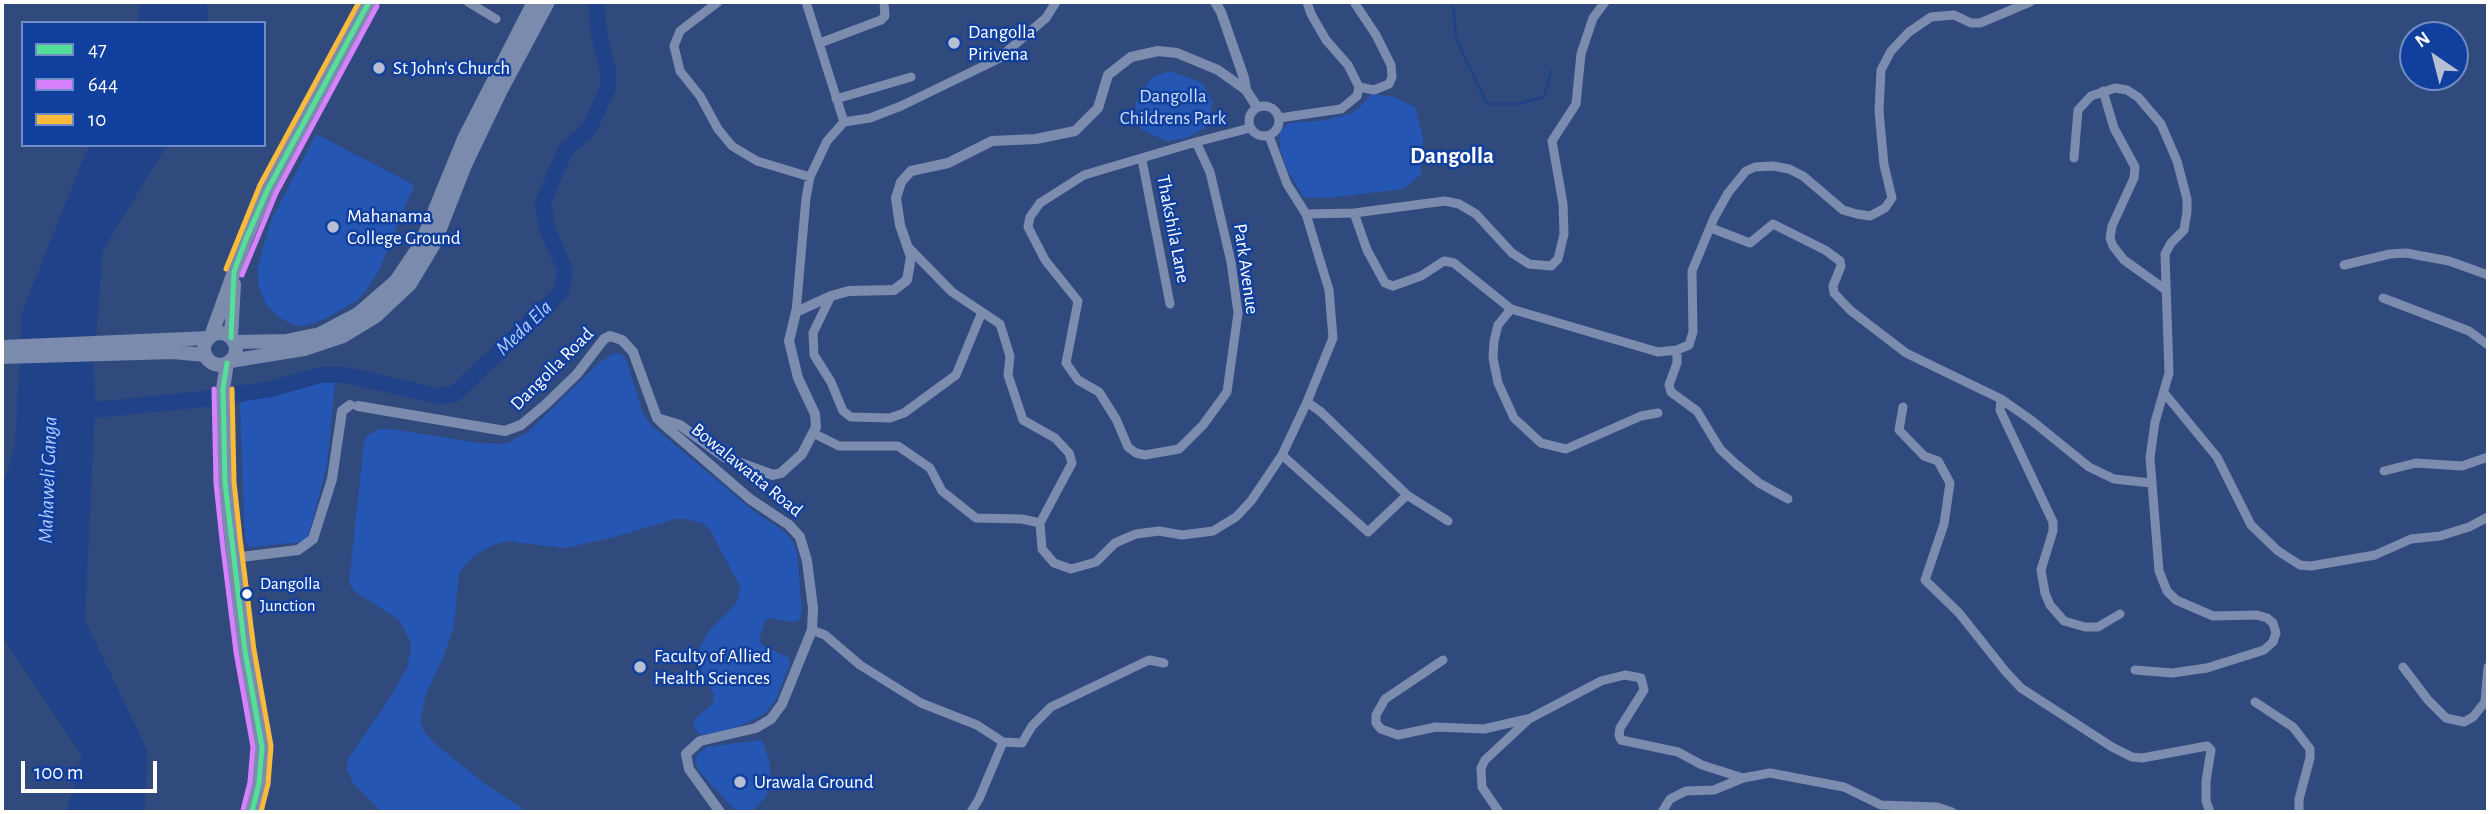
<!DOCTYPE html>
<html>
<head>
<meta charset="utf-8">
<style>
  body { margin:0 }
  #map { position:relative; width:2490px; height:814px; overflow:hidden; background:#314a7e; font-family:"Alegreya Sans",sans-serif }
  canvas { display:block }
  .frame { position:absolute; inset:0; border:4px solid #fff; pointer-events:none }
  .legend { position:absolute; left:21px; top:21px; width:245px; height:126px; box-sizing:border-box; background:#113f9d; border:2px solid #708cc4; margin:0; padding:9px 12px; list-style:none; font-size:21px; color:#fff }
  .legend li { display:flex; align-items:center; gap:14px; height:35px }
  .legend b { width:35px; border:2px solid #708cc4 }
  .north { position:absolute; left:2399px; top:21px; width:70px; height:70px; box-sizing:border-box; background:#113f9d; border:2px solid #708cc4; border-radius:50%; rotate:325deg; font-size:19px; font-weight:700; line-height:28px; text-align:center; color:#fff }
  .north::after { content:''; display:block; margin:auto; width:24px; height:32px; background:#b7c0d2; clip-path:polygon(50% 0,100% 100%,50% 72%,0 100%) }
  .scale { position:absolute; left:21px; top:761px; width:136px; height:32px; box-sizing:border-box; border:4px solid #fff; border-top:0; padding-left:9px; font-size:21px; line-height:24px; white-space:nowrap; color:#fff; -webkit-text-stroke:5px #113f9d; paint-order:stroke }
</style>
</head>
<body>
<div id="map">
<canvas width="2490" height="814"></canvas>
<div class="frame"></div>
<ul class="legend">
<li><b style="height:9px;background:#53e098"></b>47</li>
<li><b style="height:9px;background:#d880ff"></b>644</li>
<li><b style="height:9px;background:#fbbb3a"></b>10</li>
</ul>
<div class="north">N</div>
<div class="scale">100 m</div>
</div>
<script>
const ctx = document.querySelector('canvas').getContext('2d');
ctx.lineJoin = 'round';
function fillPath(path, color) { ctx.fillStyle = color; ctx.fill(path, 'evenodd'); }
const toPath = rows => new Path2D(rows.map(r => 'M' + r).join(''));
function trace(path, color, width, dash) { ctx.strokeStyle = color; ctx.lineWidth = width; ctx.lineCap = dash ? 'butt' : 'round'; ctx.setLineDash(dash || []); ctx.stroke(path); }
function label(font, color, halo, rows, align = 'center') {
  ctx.font = font + ' "Alegreya Sans",sans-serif'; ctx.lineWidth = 5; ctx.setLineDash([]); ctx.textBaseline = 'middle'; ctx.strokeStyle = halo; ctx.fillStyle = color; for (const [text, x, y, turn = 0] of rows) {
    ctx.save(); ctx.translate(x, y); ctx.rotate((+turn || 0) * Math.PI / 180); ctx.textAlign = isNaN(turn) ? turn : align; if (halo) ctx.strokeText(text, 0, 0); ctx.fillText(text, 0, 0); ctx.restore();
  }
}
fillPath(toPath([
  [1170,71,1203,83,1213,103,1205,128,1186,138,1166,141,1141,129,1135,104,1151,78],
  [1372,94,1394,97,1415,107,1423,137,1421,174,1403,189,1326,198,1303,197,1286,167,1280,148,1280,131,1289,123,1320,121,1350,114,1358,109],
  [316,134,414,185,379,270,365,292,356,301,327,318,304,326,293,325,277,316,266,304,259,287,257,269,271,221],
  [615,353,622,354,627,362,642,411,651,425,750,508,786,533,793,542,797,553,802,612,799,620,792,622,770,618,765,621,759,639,762,645,789,658,790,664,776,700,764,714,747,723,727,730,701,735,696,731,693,724,696,718,713,703,714,694,695,658,708,632,737,602,741,588,710,530,704,524,687,519,675,519,611,538,565,548,506,541,490,546,474,556,459,572,454,626,443,658,426,694,420,720,424,731,432,741,485,784,527,812,382,812,353,783,347,769,348,759,391,696,407,668,411,650,410,640,398,619,354,591,349,583,364,443,366,436,380,429,391,429,478,443,506,444,527,433,600,362],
  [328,379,335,383,327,465,309,534,304,542,249,547,245,540,240,405,245,399],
  [762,740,770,764,770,787,764,799,751,812,737,812,699,771,695,761,698,754,707,747]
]), '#2656b3');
fillPath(toPath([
  [140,2,206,2,209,23,138,23],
  [89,145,167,145,103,250,94,360,95,410,85,620,147,750,145,812,66,812,82,756,2,636,2,489,15,444,22,312]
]), '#204288');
trace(toPath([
  [1453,2,1456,39,1487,104,1518,104,1544,97,1551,71]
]), '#204288', 2.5);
trace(toPath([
  [231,395,271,389,320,375,346,375,438,396,455,394,561,292,565,270,547,228,543,202,565,151,589,129,608,88,608,70,599,34,596,2],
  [77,410,95,410,213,398]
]), '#204288', 16);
trace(toPath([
  [468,2,496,19],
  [718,2,680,31,674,46,680,71,700,96,718,129,732,146,757,161,810,177],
  [806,2,844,122],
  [1354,2,1376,35,1391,65,1392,77,1389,84,1374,90,1359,87],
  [820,43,881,20,885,16,884,2],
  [2103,91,2114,128,2135,167,2134,178,2112,226,2110,238,2113,246,2124,260,2166,290],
  [836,99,911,77],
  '1249 121a15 15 0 1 1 30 0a15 15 0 1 1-30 0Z',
  [1279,118,1341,109,1357,96,1359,87,1348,65,1326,40,1311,14,1307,2],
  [1196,142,1210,172,1231,262,1238,313,1227,392,1203,425,1179,449,1145,455,1136,453,1128,447,1116,419,1099,392,1078,380,1066,363,1078,301,1045,260,1028,227,1030,217,1040,203,1084,175,1196,142,1250,128],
  [2074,158,2078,110,2091,96,2115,88,2127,90,2138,97,2161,124,2177,161,2187,199,2187,212,2184,230,2171,243,2165,254,2169,373,2155,422,2150,458,2159,571,2167,591,2176,600,2213,616,2257,615,2267,618,2273,623,2276,633,2273,642,2264,650,2207,668,2172,673,2135,670],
  [1142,160,1170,304],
  [1354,213,1367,250,1385,283,1393,286,1421,276,1444,261,1454,263,1511,309,1658,352,1677,350,1689,345,1693,332,1692,271,1714,218,1728,193,1746,171,1755,167,1773,166,1789,169,1803,176,1843,210,1857,214,1870,216,1885,208,1892,198,1884,165,1879,111,1881,70,1891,51,1909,32,1931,17,1954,15,1971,23,1980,23,2030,2],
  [1306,214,1354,213,1445,201,1459,204,1476,214,1512,253,1529,264,1551,266,1558,259,1564,234,1563,204,1552,141,1576,104,1581,54,1593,18,1605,2],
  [1711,228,1750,243,1773,224,1825,250,1840,261,1841,266,1833,286,1834,293,1850,310,1906,353,2001,399,2031,420,2089,467,2114,479,2151,483],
  [909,248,952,292,1000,324,1010,356,1008,375,1023,420,1055,438,1069,453,1072,463,1040,523],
  [2344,265,2390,254,2406,253,2449,261,2488,275],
  [831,296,813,333,814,355,831,382,843,411,851,417,890,418,904,413,956,375,982,312],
  [2383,298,2469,331,2488,345],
  [1511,309,1498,325,1494,341,1493,358,1498,383,1514,418,1541,443,1566,449,1641,416,1658,413],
  [796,312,806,198,810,177,827,141,844,122,870,118,901,106,998,59,1046,18,1056,2],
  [1677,350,1677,363,1669,385,1671,392,1697,411,1720,449,1736,464,1759,483,1788,499],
  [2165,394,2217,457,2251,525,2278,551,2300,565,2311,566,2375,555,2411,539,2440,536,2469,527,2488,517],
  [2001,399,2000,410,2053,522,2053,531,2041,570,2045,593,2050,605,2064,621,2085,627,2098,627,2120,614],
  [1307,402,1321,412,1407,495,1448,521],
  [1903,407,1899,430,1924,456,1938,461,1950,483,1944,524,1925,580,1959,613,2006,672,2021,688,2112,747,2132,757,2142,758,2207,746,2211,750,2206,781,2206,801,2210,812],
  [813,433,839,446,898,446,930,468,942,491,976,518,1022,519,1040,523,1042,549,1054,563,1071,569,1096,562,1115,543,1136,534,1159,531,1182,535,1213,531,1236,517,1251,501,1282,455,1307,402,1333,338,1329,290,1306,214,1287,184,1269,136],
  [1282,455,1368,532,1407,495],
  [2384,471,2416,463,2462,466,2488,457],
  [812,630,825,635,860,665,921,703,977,725,1003,742,1022,743,1032,726,1051,707,1149,660,1164,663],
  [1443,660,1385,699,1376,715,1376,723,1381,729,1398,735,1436,727,1484,729,1527,719],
  [2403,667,2428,700,2446,718,2464,722,2473,717,2485,702,2488,667],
  [2255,702,2293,727,2310,749,2310,758,2299,799,2299,812],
  [971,812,979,799,1003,742],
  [1499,812,1482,787,1481,768,1485,760,1529,719,1601,681,1625,675,1641,678,1644,690,1620,728,1619,735,1621,740,1678,752,1702,765,1743,778],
  [1662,812,1670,799,1686,791,1714,790,1743,778,1770,773,1844,787,1881,805,1937,807,1952,812]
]), '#7c8cae', 9);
trace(toPath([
  [1215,2,1221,12,1244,78,1246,90,1257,107],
  [358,406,505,431,521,425,545,405,577,374,604,339,610,336,622,340,633,352,657,418,663,424,750,499,789,525,800,537,807,561,813,608,812,630,782,704,771,719,756,728,700,741,686,754,689,769,720,812],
  [657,418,680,425,724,457,773,475,781,473,802,454,816,427,815,414,798,378,789,341,796,312,831,296,849,291,894,290,907,280,911,257,900,225,896,198,901,182,911,171,948,163,992,141,1036,139,1075,131,1098,108,1108,75,1131,57,1158,51,1177,53,1218,70,1246,90],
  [233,558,298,550,313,539,332,479,342,411,350,405]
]), '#7c8cae', 10);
trace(toPath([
  [234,342,286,341,320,334,358,314,396,281,421,244,464,139,534,2],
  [2,347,209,338],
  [2,357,173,352,205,355],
  [230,361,304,349,343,336,376,316,410,284,434,244,465,165,501,90,548,2]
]), '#7a8bad', 14);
trace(toPath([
  '204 349a16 16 0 1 1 32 0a16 16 0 1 1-32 0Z',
  [211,336,246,239,268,189,369,2],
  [231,338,234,284],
  [227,363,223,389,225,483,245,651,262,747,259,783,252,812]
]), '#7b8cad', 14);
trace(toPath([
  [231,338,234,272,246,239,268,189,369,2],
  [227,363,223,389,225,483,245,651,262,747,259,783,252,812]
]), '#53e098', 5);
trace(toPath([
  [242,275,276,193,377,6],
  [214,389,216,483,222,540,236,652,253,747,250,782,243,810]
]), '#d880ff', 5);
trace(toPath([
  [226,269,260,185,359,2],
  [232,389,234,482,240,538,254,650,271,746,268,784,261,812]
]), '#fbbb3a', 5);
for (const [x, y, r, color] of [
  [954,43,7,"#b7c0d2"],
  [379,68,7,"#b7c0d2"],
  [333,227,7,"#b7c0d2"],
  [247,594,6,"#fff"],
  [640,667,7,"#b7c0d2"],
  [740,782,7,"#b7c0d2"]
]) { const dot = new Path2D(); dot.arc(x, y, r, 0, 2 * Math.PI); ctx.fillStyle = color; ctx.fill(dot); trace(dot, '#113f9d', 2.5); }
label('17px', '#fff', '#113f9d', [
  ["Dangolla",260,584],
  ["Junction",260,606]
], 'left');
label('19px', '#fff', '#113f9d', [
  ["Dangolla",968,32],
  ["Pirivena",968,54],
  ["St John's Church",393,68],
  ["Mahanama",347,216],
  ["College Ground",347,238],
  ["Faculty of Allied",654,656],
  ["Health Sciences",654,678],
  ["Urawala Ground",754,782]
], 'left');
label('19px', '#cfdffe', '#113f9d', [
  ["Dangolla",1173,96],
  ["Childrens Park",1173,118]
]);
label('19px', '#fff', '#113f9d', [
  ["Thakshila Lane",1173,229,79],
  ["Park Avenue",1246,269,82],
  ["Dangolla Road",552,369,-45],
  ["Bowalawatta Road",747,470,39]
]);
label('italic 21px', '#b3ccfb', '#113f9d', [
  ["Meda Ela",524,328,-44],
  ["Mahaweli Ganga",48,480,-88]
]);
label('bold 23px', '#fff', '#113f9d', [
  ["Dangolla",1452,156]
]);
</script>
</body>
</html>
